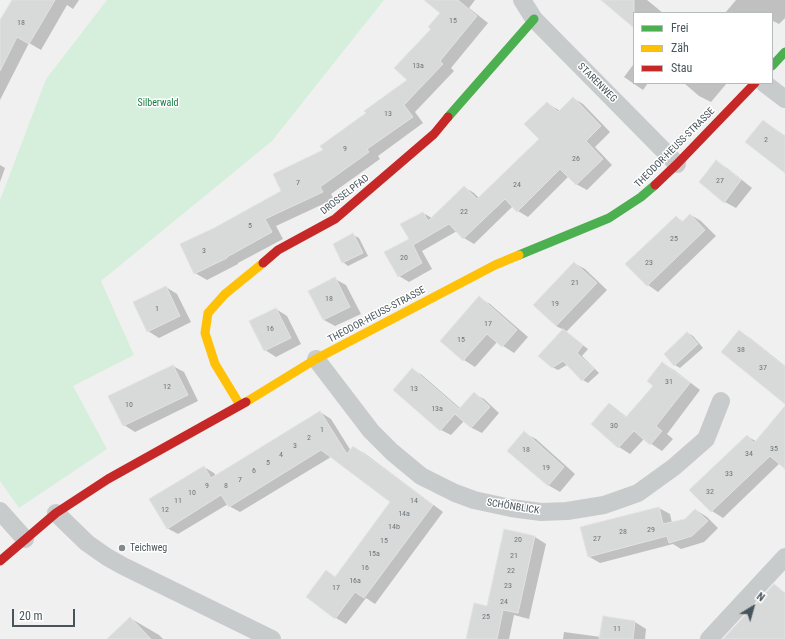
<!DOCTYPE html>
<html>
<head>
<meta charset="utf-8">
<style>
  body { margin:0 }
  #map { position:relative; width:785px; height:639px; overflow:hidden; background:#f1f0f0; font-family:"Roboto Condensed",sans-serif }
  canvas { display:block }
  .legend { position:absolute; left:633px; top:12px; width:140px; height:72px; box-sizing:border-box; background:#fff; border:1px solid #b6bbbe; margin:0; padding:5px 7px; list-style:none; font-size:12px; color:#48555c }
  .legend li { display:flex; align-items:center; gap:8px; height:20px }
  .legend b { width:20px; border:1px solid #b6bbbe }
  .north { position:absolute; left:733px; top:587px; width:40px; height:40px; -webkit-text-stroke:3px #fff; paint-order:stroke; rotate:37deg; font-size:11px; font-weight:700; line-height:16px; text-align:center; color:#48555c }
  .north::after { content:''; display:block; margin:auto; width:14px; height:18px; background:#48555c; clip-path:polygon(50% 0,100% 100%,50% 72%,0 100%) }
  .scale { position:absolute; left:12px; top:609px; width:63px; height:18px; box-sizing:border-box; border:2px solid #48555c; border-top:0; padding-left:5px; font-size:12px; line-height:14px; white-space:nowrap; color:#48555c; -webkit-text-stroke:3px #fff; paint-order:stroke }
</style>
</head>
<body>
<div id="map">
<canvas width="785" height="639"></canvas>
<ul class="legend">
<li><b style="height:5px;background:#4caf50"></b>Frei</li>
<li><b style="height:5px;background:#ffc107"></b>Zäh</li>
<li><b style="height:5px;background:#c62828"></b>Stau</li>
</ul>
<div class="north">N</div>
<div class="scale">20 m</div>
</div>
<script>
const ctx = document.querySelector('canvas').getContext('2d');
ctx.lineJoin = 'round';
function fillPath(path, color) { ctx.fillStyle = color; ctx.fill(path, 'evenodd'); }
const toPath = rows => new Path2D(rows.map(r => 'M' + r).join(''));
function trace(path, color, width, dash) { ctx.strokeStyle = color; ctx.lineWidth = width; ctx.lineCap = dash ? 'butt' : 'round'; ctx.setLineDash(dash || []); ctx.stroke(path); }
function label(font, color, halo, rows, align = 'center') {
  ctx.font = font + ' "Roboto Condensed",sans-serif'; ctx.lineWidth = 3; ctx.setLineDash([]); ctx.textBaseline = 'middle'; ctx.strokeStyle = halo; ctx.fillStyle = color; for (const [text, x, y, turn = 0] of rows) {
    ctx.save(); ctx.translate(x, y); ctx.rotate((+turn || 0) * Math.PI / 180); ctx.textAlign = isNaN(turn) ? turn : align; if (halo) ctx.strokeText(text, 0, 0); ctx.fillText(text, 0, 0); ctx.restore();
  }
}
fillPath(toPath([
  [107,0,384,0,272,141,101,281,134,355,73,386,107,449,19,508,0,481,0,200,46,79]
]), '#d6efdc');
fillPath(toPath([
  [13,0,79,0,73,9,67,5,41,50,29,43,0,100,0,22],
  [425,0,475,0,469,8,488,23,451,68,454,71,415,112,423,123,378,156,380,159,331,194,334,199,276,226,283,239,238,263,238,264,207,280,195,273,215,229,283,192,325,151,367,114,409,80,441,13],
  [602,0,647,0,663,13,634,13,634,26],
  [736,0,785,0,785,18,779,24,773,21,772,22,772,13,725,13],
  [633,65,634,66,634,83,648,83,643,90,624,77],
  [684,83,727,83,711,102,699,96],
  [573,98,583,104,610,132,595,147,612,165,587,190,576,184,569,176,528,217,518,211,513,206,474,244,464,238,457,231,422,251,432,269,409,282,399,276,410,239,423,213,432,218,464,187,474,193,479,198,540,139,547,103,560,111],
  [763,121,774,128,785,136,785,172],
  [716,162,727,168,752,188,736,208,725,202],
  [0,165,5,168,0,182],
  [691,215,701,221,716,236,658,292,648,285,676,217,684,222],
  [353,235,359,238,368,256,348,266,343,262],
  [574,263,585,269,607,290,566,332,588,349,582,356,599,373,588,383,583,380,567,365,558,370,552,367,564,330,556,326],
  [335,279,346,285,361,314,335,326,324,320],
  [166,287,177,294,191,322,159,338,148,331],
  [479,298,490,304,528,337,514,353,497,342,475,367,464,360,441,341],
  [276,309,287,316,301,344,276,357,265,350],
  [739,331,750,338,785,366,785,385],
  [688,333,693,336,703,348,680,368,675,365],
  [662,363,674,370,700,390,667,434,673,439,662,451,644,439,630,454,619,447,592,424,610,404,627,417,654,385],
  [173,366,184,372,198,401,135,432,124,425],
  [412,369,422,375,461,409,474,394,484,399,499,413,482,433,472,428,464,421,451,435,441,430],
  [785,408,785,466,780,463,723,518,712,511,691,490,747,436,757,442],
  [320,412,331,419,351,451,353,447,364,453,443,512,375,604,366,598,346,624,336,618,326,572,336,577,392,502,331,457,240,512,229,506,228,504,178,534,167,528,204,467,214,473,216,476],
  [524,433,536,439,575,474,560,492,548,485],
  [659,508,670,514,672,523,685,520,696,510,707,517,718,528,704,542,681,549,673,544,600,563,588,556],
  [535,537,546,544,529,619,514,615,509,639,467,639],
  [603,617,635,622,646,629,645,639,563,639,564,632,601,637],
  [130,618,159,635,163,639,109,639]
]), '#0003');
const building = toPath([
  [12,0,55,0,29,44,17,37,0,71,0,20,12,0],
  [424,0,458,0,477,16,440,61,443,64,404,105,413,117,367,149,369,152,320,187,323,192,265,219,272,232,227,257,227,258,194,274,180,244,214,228,281,191,273,174,323,150,320,146,366,113,364,111,407,80,394,68,431,29,428,27,440,13,424,0],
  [601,0,634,0,634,28,601,0],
  [573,97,601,126,586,141,603,159,576,185,560,169,517,212,505,199,463,239,449,224,413,245,422,263,398,277,384,252,409,239,400,224,423,212,428,221,464,186,477,199,539,139,524,124,547,102,558,112,573,97],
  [763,120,785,137,785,173,745,142,763,120],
  [716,160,741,180,724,203,699,182,716,160],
  [690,214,705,230,647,286,625,264,676,216,682,222,690,214],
  [353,233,363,253,342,263,333,244,353,233],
  [574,262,597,283,556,326,533,305,574,262],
  [335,277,350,307,323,320,308,291,335,277],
  [166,286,180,316,147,332,133,302,166,286],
  [479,296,517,330,502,347,487,334,463,361,440,341,479,296],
  [276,308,291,338,264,351,249,321,276,308],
  [563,329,583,345,577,353,594,369,582,381,563,361,552,368,538,356,563,329],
  [739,330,785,367,785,404,721,352,739,330],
  [687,332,698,344,674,366,664,354,687,332],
  [662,362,690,383,656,426,662,431,650,445,634,431,618,448,591,424,609,403,626,417,653,386,647,381,662,362],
  [173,365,188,395,123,426,108,396,173,365],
  [412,368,459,409,474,392,490,407,471,428,455,414,440,431,393,390,412,368],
  [785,406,785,469,770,456,711,512,689,490,747,435,754,443,785,406],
  [320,411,347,454,353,446,433,505,364,598,355,592,335,619,306,597,326,570,335,577,390,502,321,450,229,507,221,495,167,529,149,499,204,466,211,478,320,411],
  [524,431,564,467,548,486,507,451,524,431],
  [659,507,663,524,685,519,695,509,708,521,692,536,669,543,667,536,588,557,580,527,659,507],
  [504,529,535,536,518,613,503,610,497,639,466,639,474,603,487,606,504,529],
  [774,584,785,593,785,639,723,639,774,584],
  [603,616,635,621,633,639,599,639,603,616],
  [130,617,151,639,107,639,130,617]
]);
fillPath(building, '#d8d9d9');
trace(building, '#e2e2e3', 1);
trace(toPath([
  [522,0,534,19,677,164],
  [764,83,785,99],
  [316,359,371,431,392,452,421,476,455,493,474,500,511,508,541,512,567,511,604,505,638,493,674,467,706,439,721,401],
  [0,511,25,539],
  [56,513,87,543,107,557,123,566,272,639],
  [709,639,785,557]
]), '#c8cbcc', 18);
trace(toPath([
  [772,66,785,52],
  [448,117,534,19],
  [519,255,609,218,641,197,655,185]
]), '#4caf50', 9);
trace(toPath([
  [246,402,316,359,495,265,519,255],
  [240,405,215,364,205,333,208,313,225,294,263,263]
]), '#ffc107', 9);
trace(toPath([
  [655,185,677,164,755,83],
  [263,263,278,250,335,219,434,134,448,117],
  [0,561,56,513,108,479,246,402]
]), '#c62828', 9);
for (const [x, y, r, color] of [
  [122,548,4,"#838b90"]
]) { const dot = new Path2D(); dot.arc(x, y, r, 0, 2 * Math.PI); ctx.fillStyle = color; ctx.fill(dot); trace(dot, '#fff', 1.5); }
label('8px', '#6d777c', null, [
  ["15",453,21],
  ["18",21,23],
  ["13a",418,66],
  ["13",388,114],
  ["2",766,140],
  ["9",345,149],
  ["26",576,159],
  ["27",720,181],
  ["7",298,183],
  ["24",517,185],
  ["22",464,212],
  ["5",250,226],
  ["25",674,239],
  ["3",204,251],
  ["20",404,258],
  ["23",649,263],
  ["21",575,283],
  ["18",329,299],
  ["19",555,304],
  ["1",157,309],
  ["17",488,324],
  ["16",270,329],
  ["15",461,340],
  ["38",741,350],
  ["37",763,368],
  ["31",669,382],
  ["12",167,387],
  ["13",414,389],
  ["10",129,405],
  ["13a",437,409],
  ["30",614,426],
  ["1",322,430],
  ["2",309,438],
  ["3",295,446],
  ["35",774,449],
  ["18",526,450],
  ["34",749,454],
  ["4",281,455],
  ["5",268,463],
  ["19",546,468],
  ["6",254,471],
  ["33",729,474],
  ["7",240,480],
  ["9",207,486],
  ["8",226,486],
  ["32",710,492],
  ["10",192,493],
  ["11",178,501],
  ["14",414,501],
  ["12",165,510],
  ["14a",404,514],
  ["14b",394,527],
  ["29",651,530],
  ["28",623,532],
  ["27",597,539],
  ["20",518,540],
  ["15",384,541],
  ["15a",374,554],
  ["21",514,556],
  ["16",365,568],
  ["22",511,571],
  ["16a",355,581],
  ["23",508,586],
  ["17",336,588],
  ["24",504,602],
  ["25",486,617],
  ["11",617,629]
]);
label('10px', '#48555c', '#fff', [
  ["STARENWEG",597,83,45],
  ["THEODOR-HEUSS-STRASSE",675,148,-45],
  ["DROSSELPFAD",345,195,-38],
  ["THEODOR-HEUSS-STRASSE",377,315,-28],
  ["SCHÖNBLICK",513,507,9]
]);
label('10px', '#197d41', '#fff', [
  ["Silberwald",158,103]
]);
label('10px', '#48555c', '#fff', [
  ["Teichweg",130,548]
], 'left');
</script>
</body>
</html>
